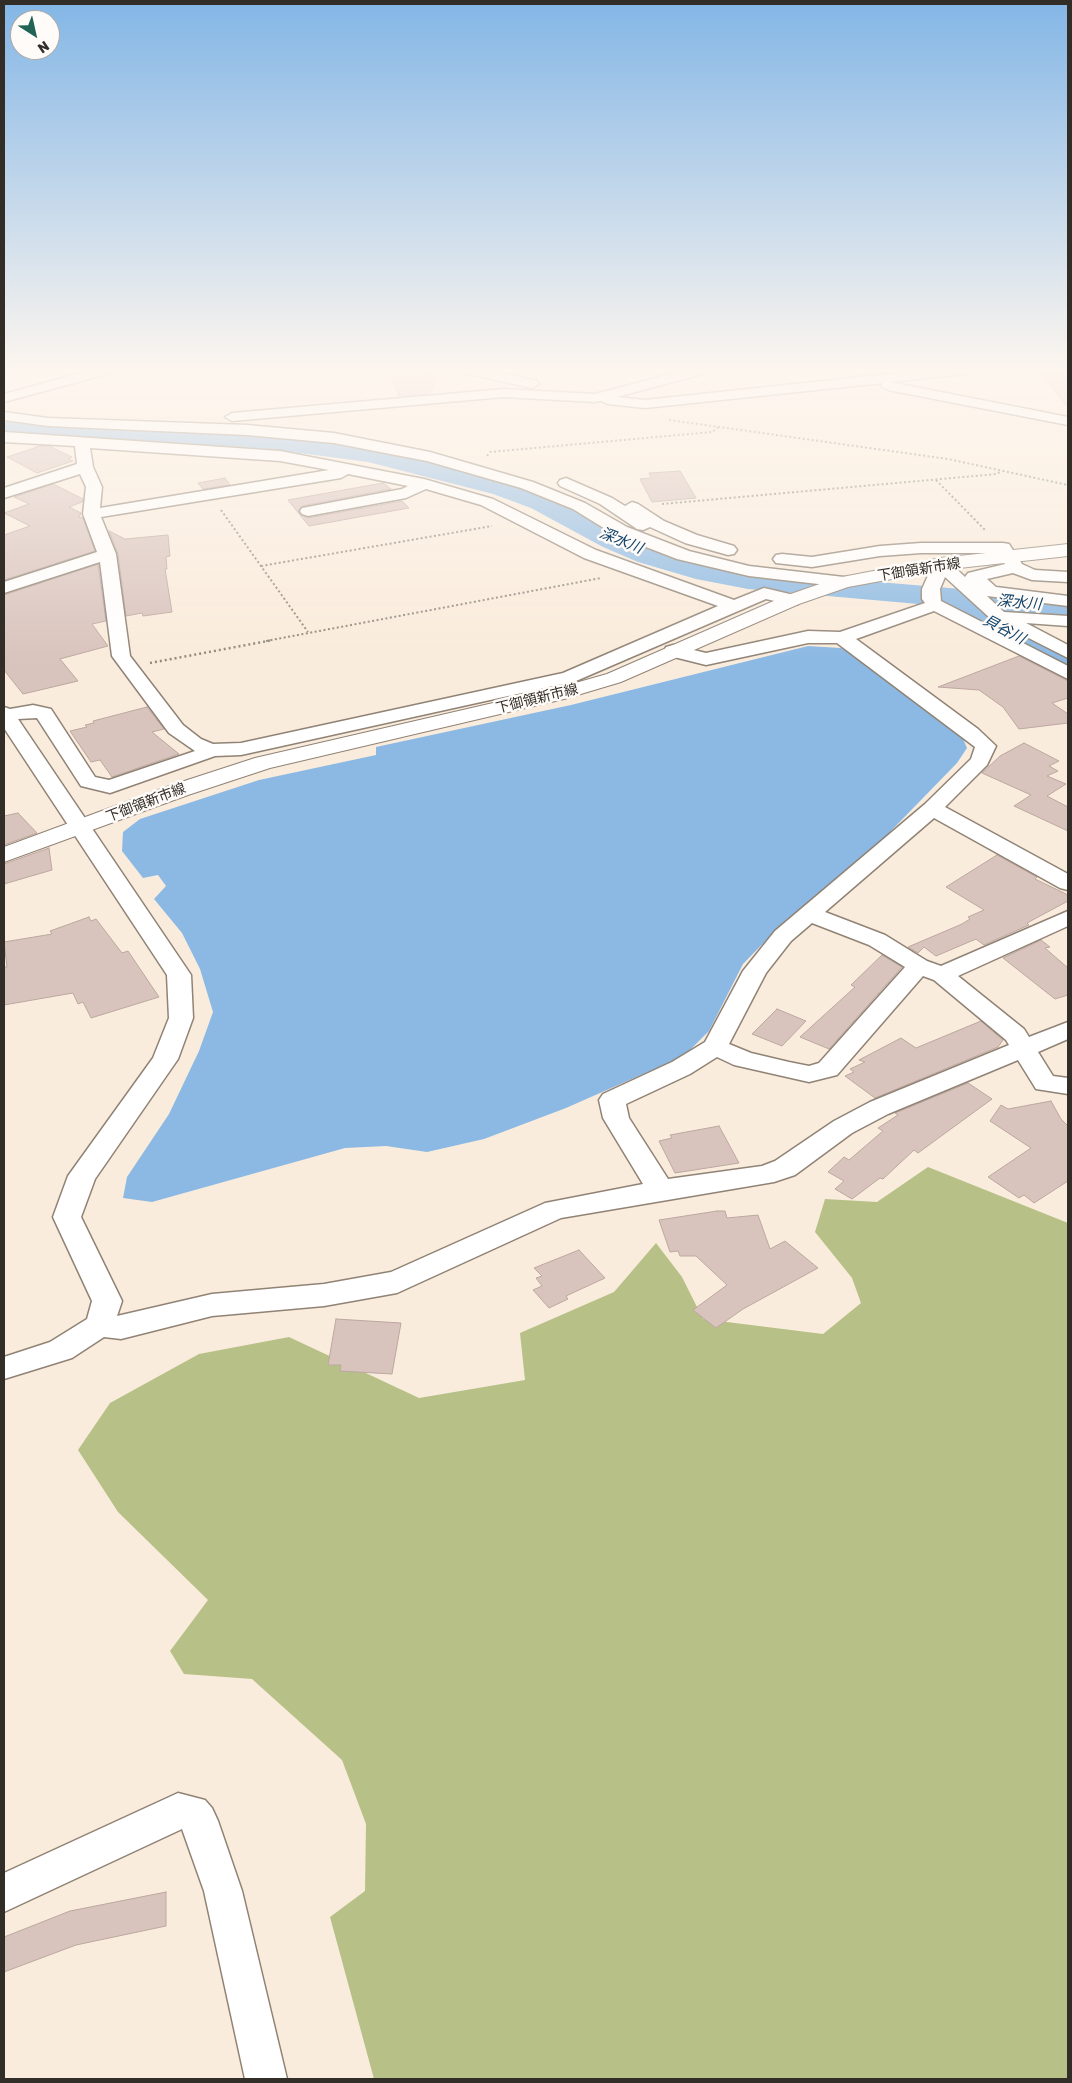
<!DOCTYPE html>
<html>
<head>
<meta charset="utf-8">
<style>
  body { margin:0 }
  #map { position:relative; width:1072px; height:2083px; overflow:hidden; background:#faecdc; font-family:Rubik,sans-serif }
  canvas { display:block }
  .frame { position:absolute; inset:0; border:5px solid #332d28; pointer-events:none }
  .north { position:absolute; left:10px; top:10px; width:50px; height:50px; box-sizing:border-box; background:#fefbf8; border:1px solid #ada9a5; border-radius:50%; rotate:145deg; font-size:14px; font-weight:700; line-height:20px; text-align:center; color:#332d28 }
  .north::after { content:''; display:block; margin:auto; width:18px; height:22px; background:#216455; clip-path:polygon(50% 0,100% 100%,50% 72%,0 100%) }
</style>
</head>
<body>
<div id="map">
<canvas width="1072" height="2083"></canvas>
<div class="frame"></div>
<div class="north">N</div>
</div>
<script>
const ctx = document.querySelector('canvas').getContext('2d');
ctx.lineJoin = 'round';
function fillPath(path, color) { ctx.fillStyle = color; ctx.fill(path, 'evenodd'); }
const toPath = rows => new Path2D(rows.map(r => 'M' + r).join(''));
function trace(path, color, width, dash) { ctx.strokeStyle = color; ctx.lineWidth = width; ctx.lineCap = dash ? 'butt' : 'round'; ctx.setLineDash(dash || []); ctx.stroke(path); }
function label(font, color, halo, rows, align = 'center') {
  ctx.font = font + ' Rubik,"Noto Sans JP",sans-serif'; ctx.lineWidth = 5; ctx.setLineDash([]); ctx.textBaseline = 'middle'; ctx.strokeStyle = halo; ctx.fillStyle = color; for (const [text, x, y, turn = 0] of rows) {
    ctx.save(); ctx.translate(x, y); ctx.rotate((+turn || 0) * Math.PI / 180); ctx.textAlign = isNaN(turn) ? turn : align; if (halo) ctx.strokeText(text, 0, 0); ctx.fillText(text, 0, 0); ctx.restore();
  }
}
fillPath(toPath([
  [928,1167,1068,1223,1068,2079,374,2079,330,1917,365,1891,366,1824,342,1760,252,1679,184,1674,170,1651,208,1600,118,1512,78,1450,110,1403,199,1354,289,1337,419,1398,525,1380,520,1333,614,1292,656,1243,682,1277,703,1319,823,1334,861,1303,852,1278,815,1232,825,1199,877,1202]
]), '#b7c187');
fillPath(toPath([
  [808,646,841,648,864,661,961,734,967,748,957,763,854,869,786,920,743,964,709,1031,684,1056,566,1108,484,1139,427,1152,386,1146,345,1148,152,1202,123,1198,127,1177,169,1114,199,1051,213,1012,200,969,182,933,154,899,166,886,158,875,143,878,122,851,123,832,140,819,259,780,376,755,376,747,571,705]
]), '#8bb9e3');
fillPath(toPath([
  [4,417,269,433,368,446,513,482,551,496,625,535,660,548,712,564,748,571,1068,598,1068,618,992,611,1068,652,1068,675,1056,672,945,612,941,606,748,589,696,579,638,562,603,547,531,508,493,494,368,462,269,449,4,433,4,417]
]), '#8bb9e3');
const building = toPath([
  [1037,369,1068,369,1068,408,1037,369],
  [388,370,420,371,437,372,430,394,399,396,388,370],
  [40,446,49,446,72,457,68,459,73,461,37,473,7,457,40,446],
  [680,471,696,498,652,502,640,479,651,478,649,473,680,471],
  [225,478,230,485,203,489,198,483,225,478],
  [383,483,391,489,302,506,298,512,308,518,402,501,409,508,309,526,288,500,383,483],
  [53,484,83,499,82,502,69,507,81,513,79,517,83,518,95,551,4,580,4,535,30,526,4,513,29,504,14,497,53,484],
  [109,531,125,539,168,535,170,556,166,557,167,569,165,569,172,612,143,616,142,613,126,616,118,554,109,531],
  [98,564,106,621,92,624,108,646,60,659,78,681,23,694,4,670,4,595,98,564],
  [1019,656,1068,681,1068,698,1052,703,1068,714,1068,723,1019,729,1003,707,979,690,938,687,1019,656],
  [147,707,164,729,152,732,179,754,112,777,100,760,91,762,70,731,87,727,85,725,94,723,93,721,147,707],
  [1024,743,1059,761,1049,766,1058,771,1047,776,1066,784,1047,796,1068,807,1068,831,1014,806,1031,795,982,773,1000,756,1024,743],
  [18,813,37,833,4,845,4,816,18,813],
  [49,848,52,870,4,884,4,864,49,848],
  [997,855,1037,877,1035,879,1068,895,1068,901,1027,923,1029,925,984,945,976,939,936,956,924,947,918,953,908,947,962,924,970,919,968,917,984,910,946,887,997,855],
  [89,917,91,921,96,919,122,953,128,951,159,997,91,1018,83,1002,78,1004,73,993,4,1005,4,967,7,967,4,942,52,934,50,931,89,917],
  [1041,940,1050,947,1045,948,1068,968,1068,995,1055,999,1003,958,1041,940],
  [882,955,902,967,829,1049,800,1037,855,987,851,985,882,955],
  [777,1009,806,1021,782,1046,752,1034,777,1009],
  [981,1021,1003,1040,998,1047,875,1098,845,1076,854,1072,850,1069,865,1062,859,1060,901,1038,916,1048,981,1021],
  [968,1083,992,1099,918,1153,914,1150,883,1179,880,1178,852,1199,835,1189,844,1181,828,1172,844,1157,849,1160,883,1131,878,1128,898,1115,895,1113,968,1083],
  [1051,1101,1061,1119,1068,1126,1068,1181,1034,1203,1024,1195,1019,1198,988,1177,1031,1148,990,1121,1001,1105,1008,1109,1051,1101],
  [719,1126,739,1163,675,1173,659,1141,672,1138,670,1135,719,1126],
  [717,1211,725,1211,727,1218,758,1215,770,1249,785,1241,818,1268,743,1309,716,1328,693,1310,727,1285,696,1256,680,1256,678,1251,670,1252,659,1220,717,1211],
  [579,1250,605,1278,566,1296,568,1299,549,1308,533,1290,542,1286,536,1278,542,1276,534,1268,579,1250],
  [336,1319,401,1323,392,1374,340,1371,341,1365,328,1365,336,1319],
  [166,1892,166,1926,76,1945,4,1972,4,1937,70,1911,166,1892]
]);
fillPath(building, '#d9c3bd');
trace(building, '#bca7a0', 1);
const minor = toPath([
  [4,369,16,369,14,372,4,374,4,369],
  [95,369,117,369,115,372,4,402,4,394,95,369],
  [457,369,482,369,537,381,539,384,532,388,459,372,457,369],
  [690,369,712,369,710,372,617,397,645,400,936,369,980,369,973,373,890,382,1068,417,1068,425,888,390,881,386,883,383,645,408,608,404,601,401,595,402,504,397,232,421,225,417,232,413,504,389,595,394,690,369],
  [4,412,48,418,247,425,334,433,430,452,533,482,585,503,627,527,689,551,749,566,844,577,850,578,853,582,850,586,844,587,749,576,677,559,615,535,573,509,521,488,427,461,380,452,334,443,247,435,48,426,4,420,4,412],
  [4,432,280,451,424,479,493,499,596,550,734,600,764,588,798,596,801,600,798,604,792,605,766,599,576,681,241,755,215,756,110,793,81,786,37,718,18,719,191,975,193,1018,178,1059,95,1179,81,1217,122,1301,117,1316,212,1294,324,1284,391,1272,545,1203,643,1184,603,1118,599,1100,603,1094,672,1062,705,1042,743,971,775,931,925,804,971,759,975,747,837,643,808,643,706,665,666,655,664,651,666,647,673,645,706,653,808,631,840,632,925,603,922,599,922,589,935,560,947,560,965,577,968,573,1005,564,998,553,921,553,880,556,812,567,776,563,773,559,776,555,782,554,812,557,880,546,921,543,1003,543,1009,544,1022,564,1035,570,1068,572,1068,582,1032,580,1013,573,987,579,996,587,1068,596,1068,606,987,596,1004,612,1068,616,1068,626,1026,623,1068,645,1068,658,991,619,945,577,940,589,941,601,1068,666,1068,679,934,611,856,639,978,729,996,746,987,765,945,807,1068,874,1068,890,1060,888,934,818,825,912,885,935,927,961,941,966,1068,911,1068,926,958,976,1024,1029,1029,1037,1068,1022,1068,1039,1038,1052,1053,1076,1068,1078,1068,1094,1036,1089,1018,1060,888,1114,852,1133,795,1175,774,1182,561,1218,397,1293,324,1306,212,1316,121,1339,104,1337,72,1358,4,1379,4,1357,50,1342,87,1319,92,1301,53,1217,68,1176,153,1058,169,1018,167,975,4,728,4,707,10,709,33,705,51,709,95,777,109,780,195,751,169,733,112,656,100,562,4,593,4,582,97,552,83,514,86,487,80,474,4,498,4,488,77,464,75,446,4,442,4,432],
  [90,448,280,461,329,470,100,508,102,487,93,467,90,448],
  [348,474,408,486,402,489,302,508,300,511,302,514,308,516,406,498,426,489,481,505,584,558,718,606,563,673,241,743,213,744,201,739,183,725,130,656,116,554,101,517,341,478,348,474],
  [812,923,869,945,905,967,819,1063,809,1066,789,1062,751,1053,729,1044,766,973,791,941,812,923],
  [923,976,934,980,1006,1040,1009,1045,870,1102,834,1121,775,1161,762,1166,668,1179,629,1118,626,1104,690,1074,717,1057,734,1065,809,1082,837,1075,923,976],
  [566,478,612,498,625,506,632,502,638,504,664,521,697,535,734,546,737,550,734,554,728,555,685,543,650,527,643,530,637,529,600,504,560,486,558,483,560,480,566,478],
  [178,1793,205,1800,212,1808,218,1821,242,1891,287,2079,245,2079,204,1891,182,1829,4,1912,4,1873,178,1793]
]);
const major = toPath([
  [1068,544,1068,556,941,570,848,587,799,604,621,682,564,699,270,768,188,795,4,862,4,847,172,785,255,758,558,688,607,674,785,596,837,578,941,558,1068,544]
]);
trace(minor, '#908375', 3);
trace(major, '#908375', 2);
trace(toPath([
  [669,420,948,459,1068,485],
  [487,456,490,452,712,432,719,427],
  [936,480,986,531],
  [662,504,997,474,1001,471],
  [221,510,308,632],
  [261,566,492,526],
  [266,641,601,578]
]), '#91887d', 2, [2, 2.5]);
trace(toPath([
  [150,663,273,640]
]), '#91887d', 2.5, [2, 3]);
fillPath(minor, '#fff');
fillPath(major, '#fff');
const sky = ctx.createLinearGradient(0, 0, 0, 660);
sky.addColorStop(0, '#83b6e6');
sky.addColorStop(0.56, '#fdf6ef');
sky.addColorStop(1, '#fdf6ef00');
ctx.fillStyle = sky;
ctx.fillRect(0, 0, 1072, 660);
label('14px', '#332d28', '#fefbf8', [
  ["下御領新市線",919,570,-9],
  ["下御領新市線",537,699,-14],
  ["下御領新市線",146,803,-21]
]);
label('italic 15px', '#10436b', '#fefbf8', [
  ["深水川",621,541,22],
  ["深水川",1019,603,5],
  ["貝谷川",1004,630,28]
]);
</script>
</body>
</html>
